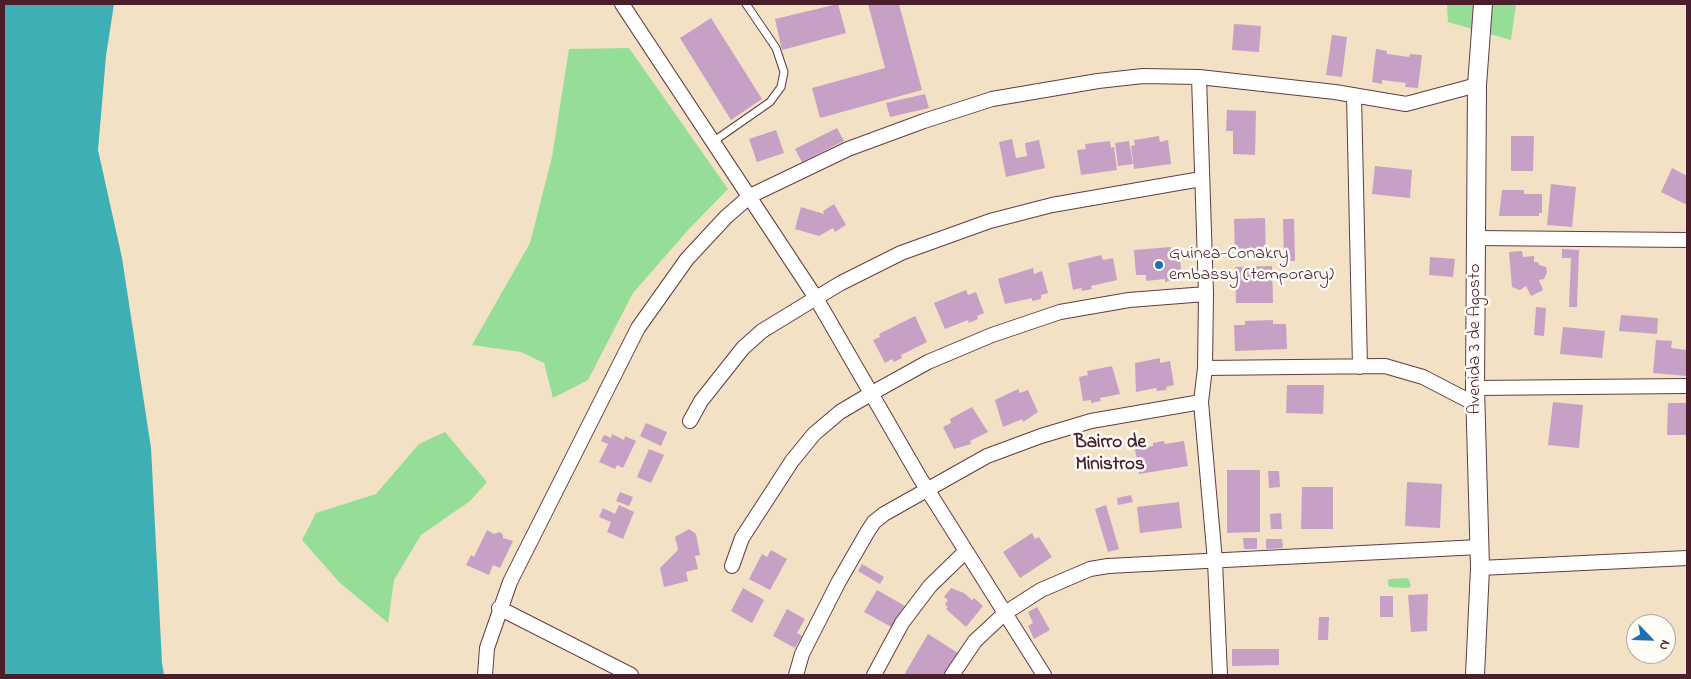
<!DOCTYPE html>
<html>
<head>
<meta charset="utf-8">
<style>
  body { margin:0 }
  #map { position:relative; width:1691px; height:679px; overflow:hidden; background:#f2e1c5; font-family:"Indie Flower",sans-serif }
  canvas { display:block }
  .frame { position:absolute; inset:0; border:5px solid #4a1f2b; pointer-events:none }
  .north { position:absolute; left:1626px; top:614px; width:50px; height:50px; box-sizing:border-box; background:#fdfcf7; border:1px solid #b5a4a5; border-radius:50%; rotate:114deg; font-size:14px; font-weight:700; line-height:20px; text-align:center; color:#4a1f2b }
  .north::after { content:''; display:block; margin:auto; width:18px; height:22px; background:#1f6fb2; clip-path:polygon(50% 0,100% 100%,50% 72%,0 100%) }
</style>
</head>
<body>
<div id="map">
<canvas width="1691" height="679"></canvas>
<div class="frame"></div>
<div class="north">N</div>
</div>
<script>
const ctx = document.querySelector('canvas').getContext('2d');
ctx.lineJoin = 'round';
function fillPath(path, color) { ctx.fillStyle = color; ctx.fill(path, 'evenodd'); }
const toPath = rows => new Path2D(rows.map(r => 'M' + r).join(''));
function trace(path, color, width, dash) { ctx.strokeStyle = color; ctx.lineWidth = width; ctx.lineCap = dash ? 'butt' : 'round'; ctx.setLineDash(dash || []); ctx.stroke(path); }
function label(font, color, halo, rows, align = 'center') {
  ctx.font = font + ' "Indie Flower",sans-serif'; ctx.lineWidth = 5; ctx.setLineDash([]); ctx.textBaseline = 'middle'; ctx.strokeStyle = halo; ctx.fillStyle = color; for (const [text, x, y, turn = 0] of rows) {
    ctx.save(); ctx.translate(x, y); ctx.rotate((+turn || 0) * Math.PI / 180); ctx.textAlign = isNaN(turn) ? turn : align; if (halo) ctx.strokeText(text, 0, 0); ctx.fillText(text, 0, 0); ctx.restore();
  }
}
fillPath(toPath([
  [1447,4,1516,4,1511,40,1448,22],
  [629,48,728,189,689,229,633,293,588,380,553,398,544,363,521,352,472,345,530,243,552,157,569,49],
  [445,432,487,482,470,501,421,535,394,580,388,623,339,582,302,540,316,513,376,494,419,444],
  [1408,578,1411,585,1409,588,1390,587,1388,585,1388,580,1391,579]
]), '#96dd97');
fillPath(toPath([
  [4,4,114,4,106,56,98,150,122,258,151,448,162,663,164,675,4,675]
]), '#3dafb5');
fillPath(toPath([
  [838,4,846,33,782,50,775,19],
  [868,4,899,4,922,90,820,118,812,88,885,68],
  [711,18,762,99,731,120,680,38],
  [1234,24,1261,26,1259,52,1232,50],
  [1332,35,1347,37,1342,77,1326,75],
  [1376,49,1387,51,1387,54,1409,57,1410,54,1422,55,1418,88,1405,87,1406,83,1382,80,1382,84,1372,82],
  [925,94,929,108,890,117,886,103],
  [1227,110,1256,111,1255,155,1233,154,1233,131,1226,131],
  [837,128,844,141,802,162,795,149],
  [776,130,784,153,757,162,749,139],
  [1159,136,1160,142,1168,140,1171,164,1134,169,1131,146,1135,145,1134,140],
  [1511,136,1534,136,1533,171,1511,171],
  [1012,139,1016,158,1027,156,1025,143,1039,140,1045,168,1006,177,999,142],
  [1110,141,1111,148,1114,147,1117,170,1081,175,1077,150,1086,149,1085,144],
  [1129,141,1133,164,1118,166,1115,143],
  [1375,166,1412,170,1410,198,1372,194],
  [1672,168,1687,176,1687,205,1661,192],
  [1551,184,1576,187,1572,227,1547,225],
  [1502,190,1524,190,1524,194,1542,194,1542,213,1539,213,1539,216,1499,216],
  [834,204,846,225,835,232,833,228,819,236,795,229,801,207,824,214,823,211],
  [1265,218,1266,253,1235,254,1234,219],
  [1283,219,1294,219,1295,261,1284,261],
  [1171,247,1171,252,1179,252,1182,277,1165,282,1165,279,1146,281,1146,275,1136,275,1134,250],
  [1562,249,1579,250,1577,307,1569,307,1571,258,1562,258],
  [1522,251,1523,257,1534,256,1534,262,1538,262,1539,265,1546,267,1547,272,1544,279,1539,280,1543,290,1531,296,1526,286,1520,290,1512,287,1509,252],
  [1101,255,1103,260,1113,258,1117,280,1091,286,1092,289,1082,291,1081,288,1073,290,1068,263],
  [1430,257,1455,259,1453,277,1429,275],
  [1272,266,1273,303,1236,303,1235,267],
  [1033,268,1034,274,1042,271,1048,293,1041,295,1041,299,1032,301,1032,298,1005,304,998,279],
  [966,290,968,295,976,292,984,313,977,316,978,319,969,323,968,320,945,329,934,303],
  [1536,307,1546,308,1544,336,1534,335],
  [1621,315,1658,318,1657,334,1619,331],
  [915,316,927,342,901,355,902,358,894,362,892,359,885,363,873,340,880,337,879,334],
  [1273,320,1273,324,1286,324,1287,349,1235,351,1234,325,1245,325,1245,321],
  [1563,327,1605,331,1602,358,1560,354],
  [1656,340,1672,341,1671,348,1687,350,1687,376,1653,373],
  [1160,358,1160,363,1170,361,1174,385,1166,387,1167,390,1157,391,1156,388,1136,392,1135,363],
  [1112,366,1120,394,1100,398,1101,401,1091,403,1091,400,1083,401,1079,377,1088,375,1087,371],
  [1287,385,1324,385,1323,414,1286,413],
  [1018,389,1020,393,1028,390,1038,412,1023,422,1022,419,1003,427,995,400],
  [1553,402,1583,405,1579,448,1548,445],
  [1668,403,1687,403,1687,435,1667,435],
  [972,407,988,432,970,441,971,444,954,449,943,427,951,423,950,419],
  [646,423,667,432,661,446,640,436],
  [612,434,624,440,625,436,636,441,623,468,617,465,615,469,599,462,608,444,601,441,604,435,611,438],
  [1164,441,1165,444,1184,441,1188,466,1139,474,1135,449,1153,446,1153,443],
  [649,449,664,455,651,483,637,477],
  [1227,470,1260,470,1260,532,1227,533],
  [1268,471,1279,471,1280,487,1269,488],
  [1407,482,1442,484,1440,528,1405,526],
  [1302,487,1333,487,1333,529,1301,529],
  [620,492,633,497,629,506,616,501],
  [1131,495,1133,502,1118,505,1117,498],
  [1179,502,1182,528,1140,533,1137,507],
  [619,505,634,512,623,539,607,532,611,522,599,517,603,508,615,514],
  [1106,505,1119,549,1108,552,1095,509],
  [1281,513,1282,529,1271,529,1270,514],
  [689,529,696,534,700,555,695,556,698,569,686,572,688,581,664,587,660,568,678,550,675,537],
  [487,530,494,534,500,532,503,535,503,538,513,541,500,568,493,565,489,575,466,565,471,555,474,557],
  [1032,533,1035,539,1039,537,1052,557,1020,578,1003,552],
  [1243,538,1257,538,1257,549,1244,549],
  [1266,539,1282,539,1283,548,1266,549],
  [771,550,787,559,770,590,749,579,762,554,767,557],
  [862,564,884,577,880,584,858,571],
  [743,588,764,600,752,623,731,611],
  [951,588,964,593,972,600,974,598,983,606,966,627,946,609,948,607,945,604,948,600,944,597],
  [877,590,905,606,893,628,864,612],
  [1428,594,1427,631,1411,632,1408,595],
  [1380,596,1393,596,1393,617,1380,617],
  [1037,607,1050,630,1034,639,1028,626,1033,623,1028,612],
  [787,609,805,619,797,633,802,636,795,648,773,636],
  [1319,617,1329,617,1328,640,1318,640],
  [928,634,958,653,945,675,904,675],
  [1232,649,1279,649,1279,665,1232,666]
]), '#c7a0c5');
const service = toPath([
  [714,141,770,102,781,87,784,72,776,48,746,4]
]);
const minor = toPath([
  [622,4,816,298,841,283,901,253,990,221,1052,205,1201,179],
  [1199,77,1206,294,1205,368,1201,402,1215,561,1220,675],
  [1354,95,1360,367],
  [1476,238,1687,240],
  [1205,368,1385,366,1423,377,1475,404],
  [1475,388,1687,386],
  [690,421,701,401,743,348,762,331,816,298,920,478,1044,675],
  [732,566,742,538,792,461,814,434,840,412,872,393,928,362,992,335,1060,312,1129,300,1206,294],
  [1480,568,1687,558],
  [499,608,631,675],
  [485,675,487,648,510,582,638,328,687,259,726,217,750,196,848,149,924,121,992,99,1098,81,1143,76,1199,77,1335,92,1406,104,1477,85],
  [796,675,802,654,838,583,868,531,874,522,884,514,987,456,1041,436,1091,421,1201,402],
  [874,675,902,623,930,586,966,551],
  [952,675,975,641,1005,613,1041,590,1090,569,1108,566,1479,547]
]);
const tertiary = toPath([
  [1475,675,1480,568,1475,388,1477,85,1483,4]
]);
trace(service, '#633c42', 9);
trace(minor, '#633c42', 16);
trace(tertiary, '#633c42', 20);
trace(service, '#fff', 7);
trace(minor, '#fff', 14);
trace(tertiary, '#fff', 18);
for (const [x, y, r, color] of [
  [1159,265,5,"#1f6fb2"]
]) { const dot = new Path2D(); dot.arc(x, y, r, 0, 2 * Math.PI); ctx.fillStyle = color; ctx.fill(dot); trace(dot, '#fdfcf7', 2); }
label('18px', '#4a1f2b', '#fdfcf7', [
  ["Guinea-Conakry",1169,255],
  ["embassy (temporary)",1169,276]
], 'left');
label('18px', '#4a1f2b', '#fdfcf7', [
  ["Avenida 3 de Agosto",1476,339,-90]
]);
label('bold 19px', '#4a1f2b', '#fdfcf7', [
  ["Bairro de",1110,444],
  ["Ministros",1110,466]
]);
</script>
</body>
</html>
